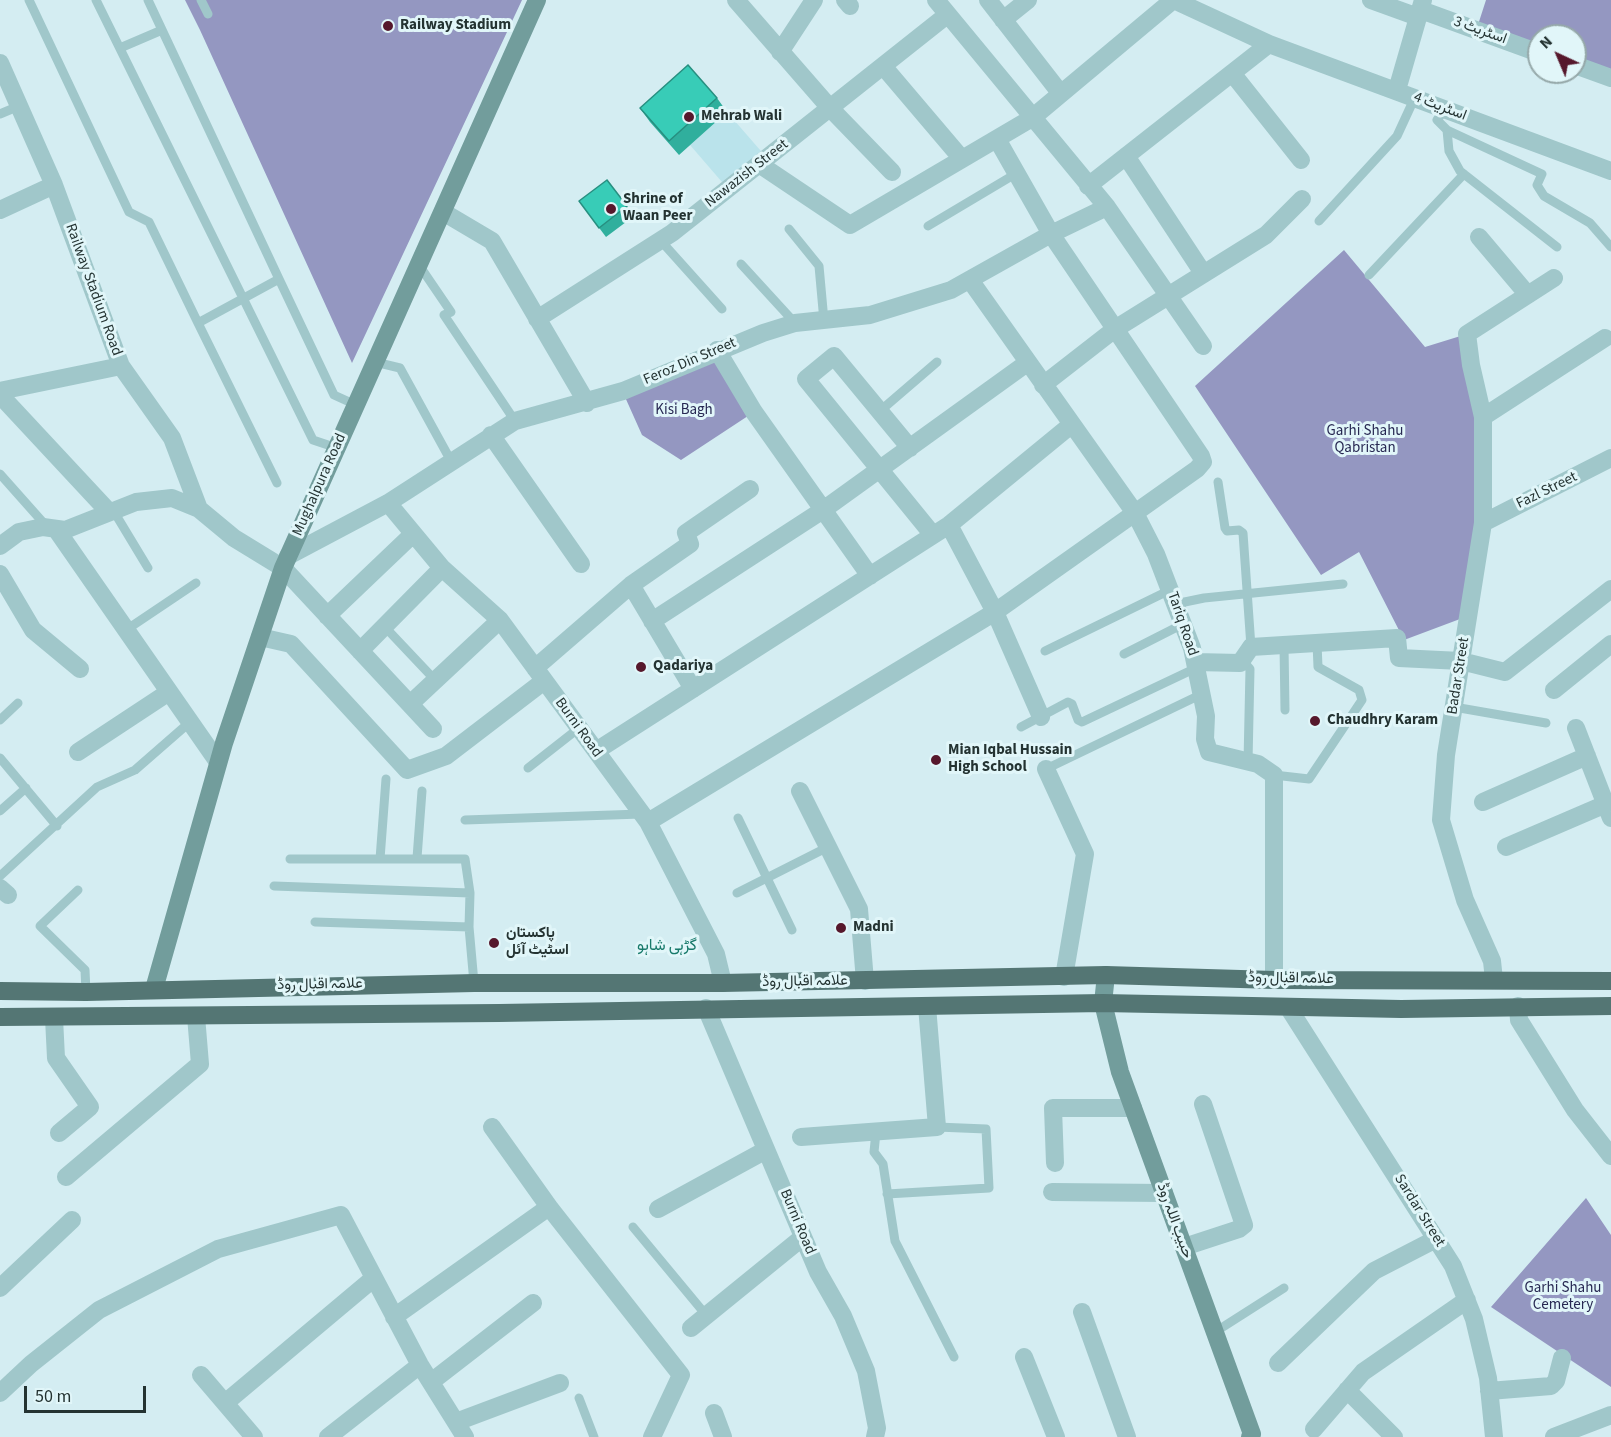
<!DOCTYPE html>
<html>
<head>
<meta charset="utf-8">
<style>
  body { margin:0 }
  #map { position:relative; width:1611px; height:1437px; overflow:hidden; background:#d4edf2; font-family:"Source Sans 3",sans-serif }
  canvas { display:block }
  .north { position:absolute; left:1527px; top:24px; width:60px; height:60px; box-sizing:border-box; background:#e1f6f9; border:2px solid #95a8a9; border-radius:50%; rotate:316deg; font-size:16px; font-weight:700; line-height:24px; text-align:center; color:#243332 }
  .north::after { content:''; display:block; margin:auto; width:21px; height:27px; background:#56182c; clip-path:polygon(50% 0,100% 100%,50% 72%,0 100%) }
  .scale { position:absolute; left:24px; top:1386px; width:122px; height:27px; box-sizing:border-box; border:3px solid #243332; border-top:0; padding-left:8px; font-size:18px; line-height:21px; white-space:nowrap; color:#243332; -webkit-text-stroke:4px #e1f6f9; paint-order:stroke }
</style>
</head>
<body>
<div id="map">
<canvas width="1611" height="1437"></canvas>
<div class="north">N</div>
<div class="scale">50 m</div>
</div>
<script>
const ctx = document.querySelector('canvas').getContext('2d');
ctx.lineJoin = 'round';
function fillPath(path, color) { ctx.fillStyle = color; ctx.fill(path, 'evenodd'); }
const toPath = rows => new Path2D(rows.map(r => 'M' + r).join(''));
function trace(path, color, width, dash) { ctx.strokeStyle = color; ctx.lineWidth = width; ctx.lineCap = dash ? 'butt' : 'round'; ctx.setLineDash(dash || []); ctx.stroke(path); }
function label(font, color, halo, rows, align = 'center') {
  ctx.font = font + ' "Source Sans 3",Vazirmatn,sans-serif'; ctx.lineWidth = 6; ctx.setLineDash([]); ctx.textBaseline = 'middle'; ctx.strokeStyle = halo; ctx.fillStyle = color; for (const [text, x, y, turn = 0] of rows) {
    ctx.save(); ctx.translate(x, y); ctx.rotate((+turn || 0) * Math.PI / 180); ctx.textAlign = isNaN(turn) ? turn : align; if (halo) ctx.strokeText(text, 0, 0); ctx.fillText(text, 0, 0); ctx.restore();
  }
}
fillPath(toPath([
  [185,0,522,0,352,363,200,30],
  [1486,0,1611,0,1611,78,1575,65,1575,36,1539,36,1539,53,1476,31],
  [1344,250,1425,347,1467,334,1483,417,1468,616,1404,640,1359,552,1321,575,1195,386],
  [717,350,754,412,681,460,642,435,625,397],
  [1586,1198,1611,1235,1611,1387,1491,1307]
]), '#9497c1');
fillPath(toPath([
  [727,112,767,158,728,189,690,145]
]), '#bae3eb');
trace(toPath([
  [29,0,129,212,149,222,198,323,279,279,334,395,356,405],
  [96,0,313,440,337,448],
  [148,0,279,279],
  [201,0,208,14],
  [120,48,162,30],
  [1445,109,1437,120,1447,130,1542,174,1537,185,1544,196,1590,223,1611,247],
  [0,114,19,106],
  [1447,130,1449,151,1460,171,1557,247],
  [1319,221,1397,136,1415,97],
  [928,226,1017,173],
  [789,229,819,266,824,321],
  [661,241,722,309],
  [741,264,795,323],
  [419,265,451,312,444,315,515,421],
  [1369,275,1464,174],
  [198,323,277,483],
  [375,362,400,368,451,461],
  [880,411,937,362],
  [0,474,48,528],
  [1218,482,1225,528,1227,531,1239,530,1243,533,1251,647],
  [113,510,148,568],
  [1175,604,1204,598,1343,584],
  [384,626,435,680],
  [126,630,196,583],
  [1284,645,1285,710],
  [1045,651,1170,590],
  [1124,654,1183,624],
  [1242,660,1250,669,1248,762],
  [1454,707,1546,723],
  [0,720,18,703],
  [1021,727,1068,702,1072,704,1078,720,1082,722,1196,668],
  [0,758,57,826],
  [528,768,579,728],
  [1046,769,1202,694],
  [1274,775,1309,779,1362,700,1359,690,1318,667,1317,643],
  [0,811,26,788],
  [738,818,792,930],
  [465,820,641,814],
  [417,858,422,791],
  [290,859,465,859,470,893,469,927,474,983],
  [380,859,386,779],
  [0,876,97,787,135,770,190,722],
  [274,886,470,893],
  [78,890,40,926,85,970,86,992],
  [737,893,828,847],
  [315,922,469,927],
  [876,1132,874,1152,883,1164,895,1241,954,1357],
  [887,1194,989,1188,986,1129,937,1127],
  [633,1227,706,1315],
  [1215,1332,1284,1288],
  [579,1398,594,1437]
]), '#a0c7ca', 9);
trace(toPath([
  [736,0,830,108,892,172],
  [845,0,850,6],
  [936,0,1107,207,1203,346],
  [988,0,1061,94],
  [1174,0,1269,44,1611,171],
  [1371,0,1418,17],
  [1421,10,1539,53],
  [1003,20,1028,0],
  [780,52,814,0],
  [0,63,54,185,121,366,172,438,199,509],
  [1575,65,1611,78],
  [883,66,962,159],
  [1232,73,1301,160],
  [1397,90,1423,0],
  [1126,156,1203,273],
  [759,164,850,225,1032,118,1173,0],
  [1088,186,1269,44],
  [0,210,54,185],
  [443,212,492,241,587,403],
  [1479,237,1528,295],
  [970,280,1135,513,1156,554,1192,648,1206,716,1205,739,1209,752,1258,764,1274,775,1274,980],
  [537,319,672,233,947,15],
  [717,350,754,412,870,576],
  [1043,385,1115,329,1266,235,1302,199],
  [0,391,121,366],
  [0,395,109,512],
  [1483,417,1605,338],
  [491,435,581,564],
  [910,448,834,356,806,379,933,535],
  [388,503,442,568,500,620,648,822,716,954,723,983],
  [1483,523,1611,458],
  [949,525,995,612,1041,717],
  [56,529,218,762],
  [0,546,19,532,43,527,65,530,136,502,172,498,199,509,234,538,283,568,433,729],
  [288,556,388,503,515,421,623,391,763,333,795,323,870,315,951,290,1051,234,1107,207],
  [0,574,33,630,80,669],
  [631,585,693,689],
  [327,616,413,534],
  [652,621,823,510,1027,363],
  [260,637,291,644,407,770,446,756,544,681],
  [360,651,442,568],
  [1195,662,1240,663,1251,647,1397,638,1399,658,1461,661,1505,672,1611,589],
  [535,668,631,585,690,544,686,533,750,489],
  [1554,690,1611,644],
  [410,704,500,620],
  [1576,728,1611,818],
  [596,751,949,525,1071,425],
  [78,752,169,692],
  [1046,769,1085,854,1064,977],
  [800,791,859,909,865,981],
  [1483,802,1587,756],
  [648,822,995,612,1197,469,1203,462,1201,456,1051,234,997,139],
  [1506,847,1606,804],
  [0,888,8,895],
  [1494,980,1492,961,1465,900,1441,820,1446,755,1483,523,1483,417,1471,365,1467,334,1554,278],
  [1518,1006,1519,1020,1575,1110,1611,1156],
  [1288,1007,1453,1266,1474,1319,1488,1378,1494,1437],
  [706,1008,818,1272,843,1316,866,1371,877,1428,875,1437],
  [54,1018,56,1058,90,1107,59,1133],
  [492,1127,549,1207,681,1375,652,1437],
  [801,1137,937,1127,927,1006],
  [1055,1163,1053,1108,1133,1108],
  [66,1177,200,1064,196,1016],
  [1052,1192,1164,1193],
  [658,1209,766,1150],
  [1184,1247,1239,1229,1244,1225,1203,1104],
  [0,1288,72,1220],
  [1082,1312,1127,1437],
  [394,1317,549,1207],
  [691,1328,803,1237],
  [1024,1357,1056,1437],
  [1278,1363,1374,1271,1436,1239],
  [201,1375,254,1437],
  [431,1382,533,1303],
  [1347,1390,1394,1437],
  [1489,1391,1551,1386,1556,1381,1562,1358],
  [0,1393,31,1364,99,1310,218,1249,341,1215,420,1365,465,1437],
  [225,1403,374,1278],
  [714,1413,723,1437],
  [456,1422,560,1383],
  [1314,1429,1363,1372,1467,1300],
  [328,1437,420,1365],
  [1554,1437,1611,1415]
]), '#a0c7ca', 18);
trace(toPath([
  [1106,975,1103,1003,1120,1072,1252,1434,1250,1437],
  [154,989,224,743,283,568,537,0]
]), '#729d9c', 18);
trace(toPath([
  [0,991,86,992,474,983,723,983,1106,975,1274,980,1611,981],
  [0,1017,499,1013,1103,1003,1401,1009,1611,1006]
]), '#547674', 18);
fillPath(toPath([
  [717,98,727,112,679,155,650,122,640,108],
  [579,201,627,206,634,216,606,237]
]), '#30af9d');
const building = toPath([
  [688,65,717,98,669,141,640,108,688,65],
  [607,180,627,206,599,228,579,201,607,180]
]);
fillPath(building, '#38ccb7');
trace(building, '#278f80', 1.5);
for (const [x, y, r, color] of [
  [388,26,6,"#56182c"],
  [689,117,6,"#56182c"],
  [611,209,6,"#56182c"],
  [641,667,6,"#56182c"],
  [1315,721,6,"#56182c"],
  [936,760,6,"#56182c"],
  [841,928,6,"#56182c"],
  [494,943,6,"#56182c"]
]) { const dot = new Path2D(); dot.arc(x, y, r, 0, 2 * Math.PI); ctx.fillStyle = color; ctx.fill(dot); trace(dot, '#e1f6f9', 2); }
label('bold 15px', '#243332', '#e1f6f9', [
  ["Railway Stadium",400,26],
  ["Mehrab Wali",701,117],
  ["Shrine of",623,200],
  ["Waan Peer",623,217],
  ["Qadariya",653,667],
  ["Chaudhry Karam",1327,721],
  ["Mian Iqbal Hussain",948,751],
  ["High School",948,768],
  ["Madni",853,928],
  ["پاکستان",506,934],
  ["اسٹیٹ آئل",506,951]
], 'left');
label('15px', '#243332', '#e1f6f9', [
  ["اسٹریٹ 3",1480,31,20],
  ["اسٹریٹ 4",1440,107,21],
  ["Nawazish Street",747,174,-38],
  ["Railway Stadium Road",93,290,70],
  ["Feroz Din Street",690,362,-23],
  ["Mughalpura Road",320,485,-66],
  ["Fazl Street",1547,491,-26],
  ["Tariq Road",1182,624,71],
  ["Badar Street",1459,676,-81],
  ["Burni Road",578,728,54],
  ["علامہ اقبال روڈ",1291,979,1],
  ["علامہ اقبال روڈ",805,982,-1],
  ["علامہ اقبال روڈ",320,985,-1],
  ["Sardar Street",1419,1211,58],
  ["حبیب اللہ روڈ",1174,1221,70],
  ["Burni Road",797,1222,67]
]);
label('15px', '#272852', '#e1f6f9', [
  ["Kisi Bagh",684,411],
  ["Garhi Shahu",1365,432],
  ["Qabristan",1365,449],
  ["Garhi Shahu",1563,1289],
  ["Cemetery",1563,1306]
]);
label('16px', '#187a6b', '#e1f6f9', [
  ["گڑہی شاہو",667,946]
]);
</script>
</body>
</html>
